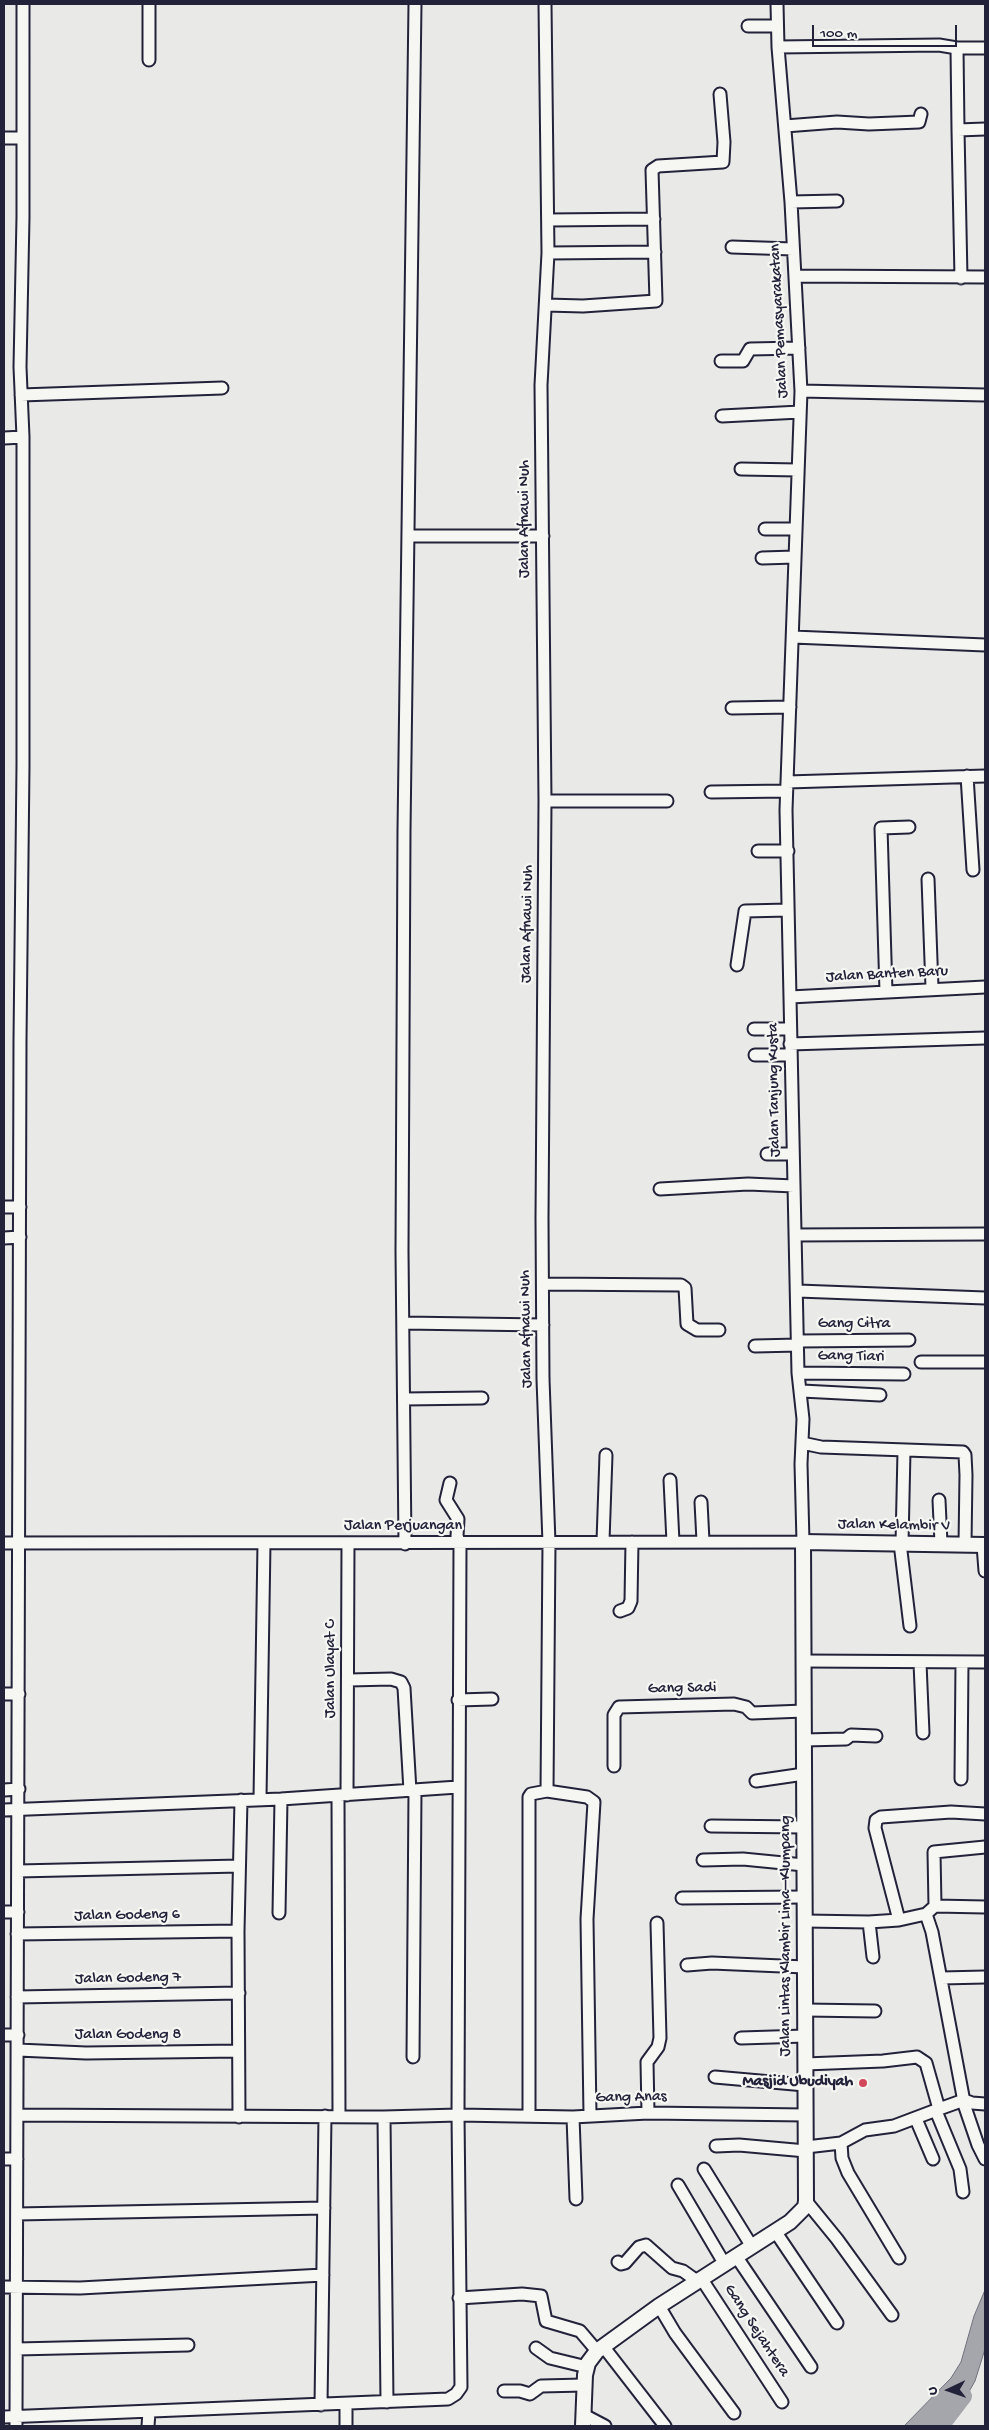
<!DOCTYPE html>
<html>
<head>
<meta charset="utf-8">
<style>
  body { margin:0 }
  #map { position:relative; width:989px; height:2430px; overflow:hidden; background:#e9e9e7; font-family:"Gochi Hand",sans-serif }
  canvas { display:block }
  .frame { position:absolute; inset:0; border:5px solid #22223b; pointer-events:none }
  .north { position:absolute; left:924px; top:2365px; width:50px; height:50px; -webkit-text-stroke:4px #f6f6f2; paint-order:stroke; rotate:267deg; font-size:14px; font-weight:700; line-height:20px; text-align:center; color:#22223b }
  .north::after { content:''; display:block; margin:auto; width:18px; height:22px; background:#22223b; clip-path:polygon(50% 0,100% 100%,50% 72%,0 100%) }
  .scale { position:absolute; left:812px; top:25px; width:145px; height:22px; box-sizing:border-box; border:2px solid #22223b; border-top:0; padding-left:6px; font-size:15px; line-height:18px; white-space:nowrap; color:#22223b; -webkit-text-stroke:4px #f6f6f2; paint-order:stroke }
</style>
</head>
<body>
<div id="map">
<canvas width="989" height="2430"></canvas>
<div class="frame"></div>
<div class="north">U</div>
<div class="scale">100 m</div>
</div>
<script>
const ctx = document.querySelector('canvas').getContext('2d');
ctx.lineJoin = 'round';
function fillPath(path, color) { ctx.fillStyle = color; ctx.fill(path, 'evenodd'); }
const toPath = rows => new Path2D(rows.map(r => 'M' + r).join(''));
function trace(path, color, width, dash) { ctx.strokeStyle = color; ctx.lineWidth = width; ctx.lineCap = dash ? 'butt' : 'round'; ctx.setLineDash(dash || []); ctx.stroke(path); }
function label(font, color, halo, rows, align = 'center') {
  ctx.font = font + ' "Gochi Hand",sans-serif'; ctx.lineWidth = 4.5; ctx.setLineDash([]); ctx.textBaseline = 'middle'; ctx.strokeStyle = halo; ctx.fillStyle = color; for (const [text, x, y, turn = 0] of rows) {
    ctx.save(); ctx.translate(x, y); ctx.rotate((+turn || 0) * Math.PI / 180); ctx.textAlign = isNaN(turn) ? turn : align; if (halo) ctx.strokeText(text, 0, 0); ctx.fillText(text, 0, 0); ctx.restore();
  }
}
const water = toPath([
  [985,2290,985,2349,975,2381,966,2397,938,2426,904,2426,951,2378,961,2362,974,2316,985,2290]
]);
fillPath(water, '#a5a5ac');
trace(water, '#71717f', 1);
trace(toPath([
  [940,2426,963,2396]
]), '#a5a5ac', 18);
const minor = toPath([
  [149,4,149,60],
  [545,4,548,253,541,385,545,801,542,1218,543,1379,549,1543,547,1791],
  [748,26,777,26],
  [778,47,939,45,957,48,985,48],
  [957,48,958,130],
  [785,126,837,122,869,124,919,122,921,114],
  [4,138,23,138],
  [791,202,837,201],
  [548,220,654,219],
  [732,247,793,249],
  [548,253,655,252],
  [795,276,985,277],
  [961,278,958,130,985,129],
  [546,305,583,306,656,301,652,170,658,166,723,162,724,142,720,94],
  [721,361,743,361,750,349,799,348],
  [801,391,985,395],
  [21,395,222,388],
  [722,416,800,412],
  [4,438,23,437],
  [741,469,798,470],
  [765,529,796,529],
  [408,536,543,536],
  [762,558,795,557],
  [793,637,985,645],
  [732,708,790,707],
  [967,776,973,870],
  [787,782,985,776],
  [711,792,786,791],
  [545,801,667,801],
  [758,851,788,851],
  [928,879,932,988],
  [737,965,745,911,788,910],
  [886,992,881,828,909,827],
  [790,997,985,987],
  [754,1029,790,1029],
  [790,1044,985,1038],
  [755,1055,790,1055],
  [767,1154,793,1154],
  [660,1189,748,1184,794,1186],
  [4,1207,20,1207],
  [795,1235,985,1234],
  [4,1238,20,1237],
  [543,1284,681,1285,685,1288,687,1324,697,1330,719,1330],
  [798,1291,985,1298],
  [404,1323,543,1325],
  [798,1341,909,1340],
  [755,1346,798,1345],
  [921,1362,985,1362],
  [798,1373,904,1374],
  [802,1391,880,1395],
  [404,1399,482,1398],
  [802,1443,821,1447,963,1452,965,1455,966,1475,965,1544],
  [670,1480,673,1542],
  [939,1500,941,1543],
  [701,1502,703,1541],
  [603,1541,606,1455],
  [4,1543,803,1542,801,1464,803,1419,798,1373,786,810,801,391,791,202,778,47,777,4],
  [900,1543,910,1626],
  [902,1543,904,1451],
  [405,1544,402,1251,404,830,415,4],
  [983,1545,985,1571],
  [620,1611,628,1608,631,1601,632,1542],
  [803,1661,985,1662],
  [920,1663,923,1733],
  [349,1680,391,1679,401,1682,404,1688,410,1791],
  [4,1694,19,1694],
  [458,1700,492,1699],
  [804,1740,846,1739,851,1735,876,1736],
  [614,1766,614,1715,619,1707,734,1704,746,1707,752,1713,804,1711],
  [961,1779,962,1662],
  [756,1781,804,1774],
  [4,1790,19,1789],
  [347,1795,348,1543],
  [338,1796,339,2116],
  [260,1798,264,1543],
  [4,1810,281,1799,458,1787],
  [711,1826,804,1827],
  [703,1860,743,1859,804,1865],
  [18,1871,239,1866],
  [682,1898,805,1897],
  [935,1906,934,1852,985,1847],
  [4,1912,18,1912],
  [279,1913,281,1799],
  [926,1914,932,1932,965,2107,978,2145,985,2159],
  [899,1920,926,1914,935,1906,985,1907],
  [805,1921,869,1922,899,1920,875,1828,876,1820,881,1817,951,1812,985,1814],
  [869,1922,873,1957],
  [17,1934,238,1931],
  [687,1965,712,1963,805,1967],
  [941,1978,985,1977],
  [17,1997,239,1993],
  [805,2010,875,2011],
  [4,2035,18,2035],
  [741,2038,805,2036],
  [18,2050,86,2053,238,2051],
  [413,2057,415,1791],
  [805,2064,883,2061,917,2057,926,2063,939,2109,894,2126,865,2130,841,2143,806,2147],
  [715,2077,805,2085],
  [939,2109,964,2100,972,2103,985,2104],
  [936,2111,960,2169,963,2192],
  [648,2113,647,2062,658,2047,660,2038,657,1923],
  [18,2115,384,2117,458,2115,573,2117,648,2113,806,2115],
  [529,2115,529,1797,531,1794,547,1791,587,1797,594,1802,587,1919,590,2115],
  [239,2117,238,1931,241,1800],
  [384,2117,387,2402],
  [573,2117,576,2199],
  [916,2119,933,2159],
  [841,2143,842,2158,848,2173,899,2258],
  [716,2146,739,2145,806,2151],
  [4,2159,17,2159],
  [704,2169,751,2245],
  [678,2185,724,2263],
  [806,2201,837,2239,892,2315],
  [17,2214,324,2208],
  [775,2231,837,2323],
  [736,2256,811,2367],
  [618,2262,621,2264,625,2263,639,2247,646,2245,672,2268,683,2271,697,2281],
  [701,2278,782,2402],
  [4,2287,80,2288,323,2275],
  [459,2298,522,2294,541,2296,546,2321,580,2331,597,2351],
  [659,2306,675,2333,734,2413],
  [603,2346,665,2426],
  [536,2348,550,2358,587,2367],
  [17,2349,188,2345],
  [504,2391,520,2391,530,2394,541,2386,584,2385],
  [321,2405,325,2116],
  [346,2405,346,2426],
  [584,2415,605,2426],
  [4,2417,448,2399,456,2394,461,2387,458,2115,460,1544,457,1536,458,1519,446,1500,450,1483],
  [16,2426,20,1040,23,765,23,437,20,367,23,217,23,4],
  [148,2426,149,2412]
]);
const major = toPath([
  [583,2426,585,2375,588,2363,597,2351,659,2306,790,2222,805,2207,806,2201,803,1542,985,1545]
]);
trace(minor, '#22223b', 15);
trace(major, '#22223b', 18);
trace(minor, '#f6f6f2', 11);
trace(major, '#f6f6f2', 14);
for (const [x, y, r, color] of [
  [863,2083,5,"#d1495b"]
]) { const dot = new Path2D(); dot.arc(x, y, r, 0, 2 * Math.PI); ctx.fillStyle = color; ctx.fill(dot); trace(dot, '#f6f6f2', 2); }
label('16px', '#22223b', '#f6f6f2', [
  ["Jalan Pemasyarakatan",780,321,-93],
  ["Jalan Afnawi Nuh",526,519,-90],
  ["Jalan Afnawi Nuh",528,924,-89],
  ["Jalan Banten Baru",887,975,-3],
  ["Jalan Tanjung Kusta",775,1090,-91],
  ["Gang Citra",854,1325],
  ["Jalan Afnawi Nuh",527,1329,-91],
  ["Gang Tiari",851,1357,1],
  ["Jalan Kelambir V",894,1526,1],
  ["Jalan Perjuangan",403,1527],
  ["Jalan Ulayat C",332,1669,-90],
  ["Gang Sadi",682,1689,-1],
  ["Jalan Godeng 6",127,1916,-1],
  ["Jalan Lintas Klambir Lima–Klumpang",787,1936,-90],
  ["Jalan Godeng 7",128,1979,-1],
  ["Jalan Godeng 8",128,2036],
  ["Gang Anas",631,2098,-1],
  ["Gang Sejahtera",756,2331,57]
]);
label('bold 16px', '#22223b', '#f6f6f2', [
  ["Masjid Ubudiyah",853,2083]
], 'right');
</script>
</body>
</html>
